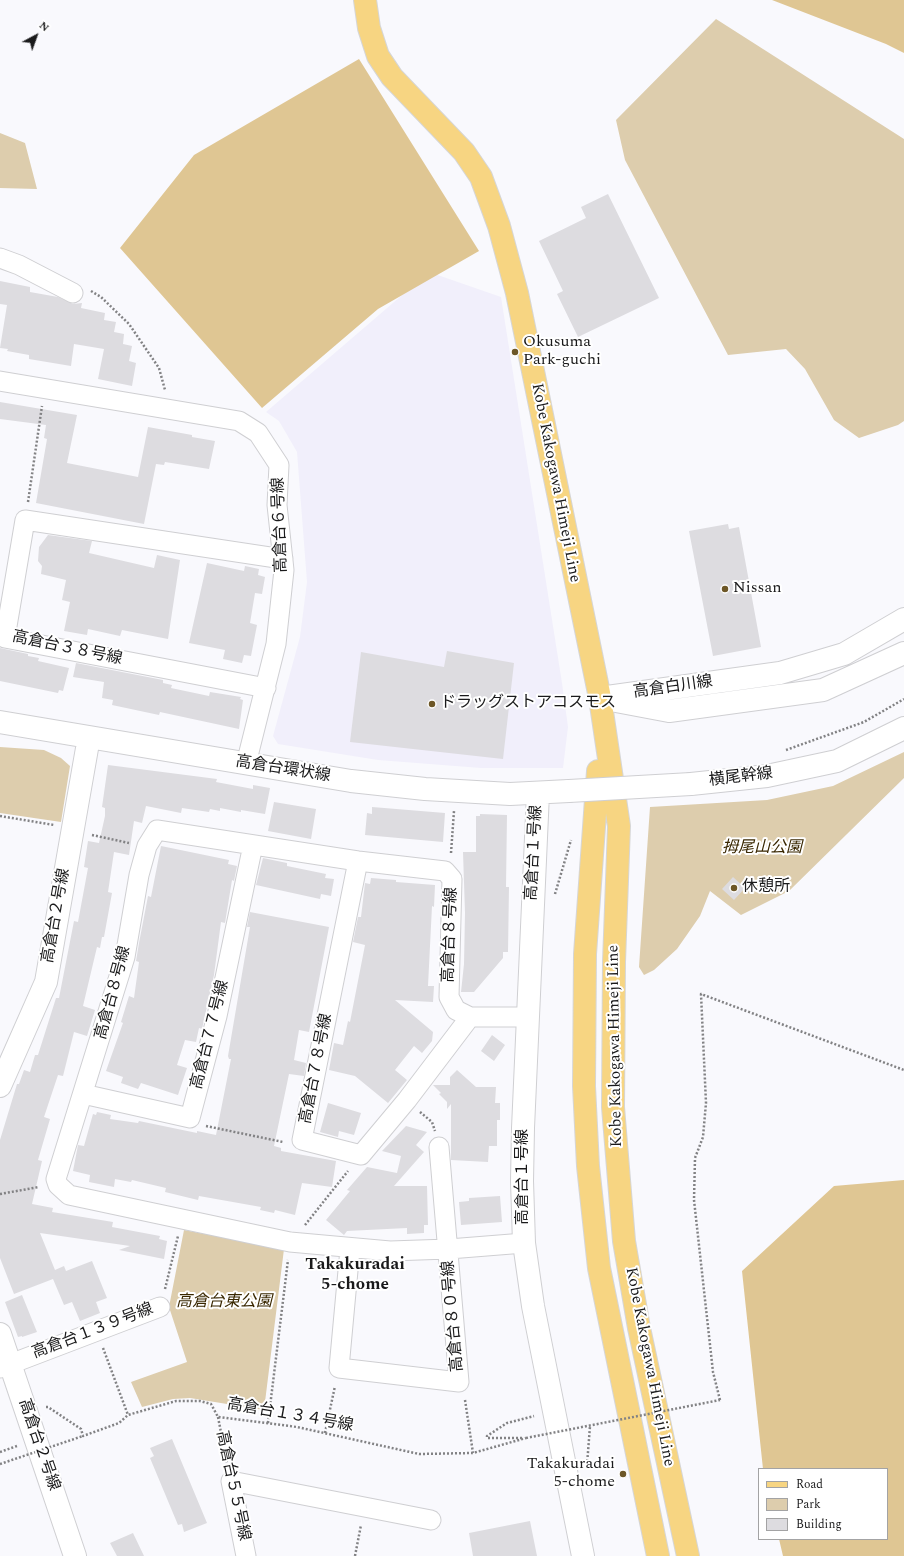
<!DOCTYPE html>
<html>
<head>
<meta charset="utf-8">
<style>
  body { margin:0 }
  #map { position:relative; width:904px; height:1556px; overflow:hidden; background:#f9f9fd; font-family:Spectral,serif }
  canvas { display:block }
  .legend { position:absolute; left:758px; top:1468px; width:130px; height:72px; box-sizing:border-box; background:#fff; border:1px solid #a3a3a4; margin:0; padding:5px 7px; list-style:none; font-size:12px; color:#1a1a1b }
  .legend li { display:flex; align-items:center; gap:8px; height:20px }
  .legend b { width:20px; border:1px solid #a3a3a4 }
  .north { position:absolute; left:16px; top:16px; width:40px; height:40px; -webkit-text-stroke:3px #fff; paint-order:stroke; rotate:41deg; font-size:11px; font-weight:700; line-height:16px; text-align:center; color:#1a1a1b }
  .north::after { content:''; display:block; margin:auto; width:14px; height:18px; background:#1a1a1b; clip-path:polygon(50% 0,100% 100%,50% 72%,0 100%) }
</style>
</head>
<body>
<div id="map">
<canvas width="904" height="1556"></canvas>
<ul class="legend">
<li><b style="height:5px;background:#f7d582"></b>Road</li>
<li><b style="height:11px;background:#ddcdad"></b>Park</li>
<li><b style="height:11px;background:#dddce0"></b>Building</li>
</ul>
<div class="north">N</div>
</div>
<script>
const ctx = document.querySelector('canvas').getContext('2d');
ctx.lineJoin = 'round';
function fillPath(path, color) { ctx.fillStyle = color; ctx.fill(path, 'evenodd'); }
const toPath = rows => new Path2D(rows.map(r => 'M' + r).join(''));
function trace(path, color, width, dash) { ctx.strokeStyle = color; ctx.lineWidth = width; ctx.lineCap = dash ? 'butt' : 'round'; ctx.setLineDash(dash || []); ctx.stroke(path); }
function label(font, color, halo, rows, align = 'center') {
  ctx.font = font + ' Spectral,"Noto Sans JP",serif'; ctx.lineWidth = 4; ctx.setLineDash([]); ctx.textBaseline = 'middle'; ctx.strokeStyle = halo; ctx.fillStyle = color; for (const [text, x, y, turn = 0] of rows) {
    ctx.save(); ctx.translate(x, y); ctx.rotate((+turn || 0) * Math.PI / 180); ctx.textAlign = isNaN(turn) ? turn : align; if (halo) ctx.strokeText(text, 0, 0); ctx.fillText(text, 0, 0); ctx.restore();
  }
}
fillPath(toPath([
  [429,272,501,297,562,683,568,727,563,768,481,768,378,760,278,744,273,736,300,637,307,582,297,452,279,421,266,412]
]), '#f1effb');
fillPath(toPath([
  [716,19,904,139,904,421,898,425,859,438,834,420,805,369,786,349,728,355,625,160,616,120],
  [0,133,25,143,37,189,0,188],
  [0,747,44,750,61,758,70,766,61,822,0,813],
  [904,752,904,778,789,891,741,915,710,891,700,916,677,949,654,970,644,975,639,967,650,807,767,800,833,786],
  [184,1230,284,1249,264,1410,190,1398,173,1399,142,1407,131,1382,187,1362,169,1307]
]), '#ddcdad');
fillPath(toPath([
  [772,0,904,0,904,53,886,44],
  [359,59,479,251,378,309,262,408,120,248,194,155],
  [904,1180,904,1556,783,1556,779,1539,887,1539,887,1469,763,1469,742,1271,834,1186]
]), '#dfc693');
fillPath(toPath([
  [608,194,659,298,578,337,557,294,563,291,539,241,586,218,581,207],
  [0,281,30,287,30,292,58,297,73,304,82,303,81,308,105,313,104,320,116,322,114,332,124,334,123,344,132,346,129,361,136,363,132,386,98,379,104,349,74,344,71,366,29,359,29,355,7,351,8,349,0,348,7,305,0,304],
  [0,402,77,415,67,463,138,477,148,427,192,435,192,437,215,441,209,469,165,462,164,465,156,464,144,524,36,503,47,439,44,438,46,425,0,419],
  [728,524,729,529,739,527,761,647,713,656,689,531],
  [48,535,92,541,89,553,154,568,157,555,180,560,168,639,122,630,120,636,88,629,87,635,64,631,70,602,62,600,66,580,41,574,42,566,38,561,39,547],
  [207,563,244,571,245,566,259,569,258,575,265,577,262,594,255,593,250,623,257,625,251,656,244,655,242,663,223,659,225,650,189,643],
  [0,648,28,654,28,656,39,658,38,661,69,668,63,691,59,690,58,693,0,681],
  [447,651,514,663,503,759,350,742,361,652,444,667],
  [76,663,163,680,163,683,172,685,171,688,209,696,210,692,241,697,240,699,243,700,239,729,160,712,159,715,112,705,113,700,102,698,104,682,73,677],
  [108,765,217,779,216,782,253,789,253,785,270,788,265,814,241,810,241,812,220,808,220,811,210,809,209,812,182,808,181,813,146,806,142,823,134,821,129,855,114,852,108,892,112,893,104,937,102,937,100,948,97,947,83,1006,95,1010,87,1036,74,1032,63,1076,58,1075,44,1117,50,1119,38,1160,42,1161,32,1204,53,1208,52,1212,113,1222,112,1227,160,1236,159,1239,167,1241,164,1259,119,1250,130,1246,40,1233,55,1270,64,1266,66,1271,92,1261,107,1298,96,1302,100,1313,80,1321,72,1302,64,1305,53,1279,14,1294,0,1258,0,1140,17,1084,19,1084,24,1070,30,1072,35,1055,38,1055,56,998,59,998,74,921,78,922,88,868,84,867,88,841,99,843,105,816,105,808,102,807],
  [274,802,316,809,311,839,268,831],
  [372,807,445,813,443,842,365,835,367,813,372,814],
  [480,814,507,815,506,887,509,887,508,952,503,952,503,958,474,992,461,992,464,964,465,913,463,852,476,852,476,816,480,816],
  [161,846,229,860,228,864,237,866,234,881,232,880,225,923,221,922,214,975,202,1029,199,1028,196,1042,185,1040,177,1065,187,1068,178,1095,141,1083,138,1089,121,1083,123,1077,106,1071,123,1023,121,1022,129,996,134,998,139,962,136,961,139,943,148,896,151,897],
  [263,858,287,863,287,866,326,874,325,878,334,879,331,896,321,894,320,899,256,885],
  [733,877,745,888,734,900,722,889],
  [371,878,396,880,396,882,435,885,434,907,432,906,428,986,434,986,433,1002,395,1000,433,1032,432,1041,422,1053,414,1046,395,1070,407,1080,388,1103,355,1076,329,1070,334,1043,343,1045,348,1021,350,1022,365,945,353,942,358,917,361,917,365,883,370,884],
  [250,912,329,927,309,1032,299,1030,294,1060,306,1063,304,1076,289,1074,274,1146,281,1148,281,1151,336,1161,332,1187,302,1183,295,1215,275,1210,274,1213,260,1210,261,1207,199,1196,198,1200,165,1192,166,1188,132,1180,131,1182,115,1179,114,1187,89,1182,90,1175,73,1171,78,1145,84,1146,93,1114,96,1115,97,1112,111,1115,110,1119,138,1123,139,1121,197,1133,197,1131,216,1135,231,1059,229,1059,228,1056,250,927,247,927],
  [492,1035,505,1045,494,1061,481,1051],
  [457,1070,476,1087,496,1087,495,1103,500,1103,500,1120,497,1120,497,1146,489,1146,488,1162,451,1160,451,1104,447,1109,447,1102,439,1094,441,1093,433,1085,450,1085,450,1077],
  [328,1103,361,1113,354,1135,339,1131,338,1137,320,1132],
  [406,1126,427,1132,416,1145,424,1152,394,1186,427,1186,428,1225,424,1225,424,1233,407,1234,407,1228,347,1231,344,1235,326,1220,350,1191,347,1190,367,1167,397,1173,401,1156,382,1151],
  [500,1196,502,1222,461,1225,459,1202,469,1201,469,1198],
  [22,1295,37,1332,22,1337,22,1336,18,1337,5,1302],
  [172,1439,207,1523,184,1532,182,1524,178,1525,150,1458,154,1456,150,1448],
  [530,1521,537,1556,473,1556,469,1533],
  [133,1533,144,1556,117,1556,110,1543]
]), '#dddce0');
const minor = toPath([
  [0,258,19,265,73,293],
  [0,381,239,421,258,433,279,465,277,505,284,570,276,644,246,764],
  [266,688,5,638,25,520,283,559],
  [358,861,302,1140,361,1155,407,1100,470,1017],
  [83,1094,190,1118,217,1016,253,845],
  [524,1243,449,1249,390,1251,290,1242,69,1195,58,1185,56,1179,125,957,139,875,147,846,157,830,358,861,445,871,452,879,449,997,456,1010,470,1017,527,1017],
  [350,1249,339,1368,459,1382,439,1147],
  [0,1368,160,1307],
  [246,1556,231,1481,431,1520]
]);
const tertiary = toPath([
  [600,698,780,673,844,654,904,619],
  [616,701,669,711,823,690,904,653],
  [0,722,351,781,425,789,510,794,569,791],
  [691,784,767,776,837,761,904,728],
  [538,793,523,1128,522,1181,524,1243,533,1306,583,1556],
  [0,1086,46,982,89,737],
  [0,1334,75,1556]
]);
const primary = toPath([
  [365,0,369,28,378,56,392,77,464,152,481,177,499,226,517,293,600,698,619,826,614,962,613,1107,624,1241,639,1328,688,1556],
  [598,771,585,954,584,1086,588,1166,599,1268,658,1556]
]);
trace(minor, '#cfcfd2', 21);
trace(tertiary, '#cfcfd2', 24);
trace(primary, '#d6d6d6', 24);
trace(toPath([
  [91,291,101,297,129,324,159,368,165,390],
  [28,502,42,406],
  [786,750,864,722,904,699],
  [0,816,54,825],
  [92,835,129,843],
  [451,853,454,811],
  [555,894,571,840],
  [420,1112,432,1122,435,1131],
  [206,1126,283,1142],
  [0,1194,39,1187],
  [305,1225,348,1171],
  [165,1289,178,1236],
  [103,1348,128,1415],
  [465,1400,473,1453],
  [720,1400,713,1372,694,1200,695,1158,703,1137,706,1103,701,994,904,1070],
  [46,1407,48,1407,81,1429,83,1436,119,1423,128,1415,176,1401,200,1401,211,1404,218,1417,297,1427,419,1454,473,1453,526,1438],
  [218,1417,227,1463],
  [268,1423,288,1260],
  [325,1433,335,1386],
  [522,1438,487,1438,487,1436,507,1423,534,1416],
  [0,1452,17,1446],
  [587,1465,590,1426],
  [355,1556,361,1525]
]), '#828284', 2.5, [2, 2]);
trace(minor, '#fff', 19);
trace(tertiary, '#fff', 22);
trace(primary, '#f7d582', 22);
const tertiaryBridge = toPath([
  [569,791,691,784]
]);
trace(tertiaryBridge, '#cfcfd2', 24, []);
trace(toPath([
  [526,1438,720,1400],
  [0,1464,83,1436]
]), '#828284', 2.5, [2, 2]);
trace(tertiaryBridge, '#fff', 22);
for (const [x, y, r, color] of [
  [515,352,4,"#6d5727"],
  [725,589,4,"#6d5727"],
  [432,704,4,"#6d5727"],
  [734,888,4,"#6d5727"],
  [623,1474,4,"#6d5727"]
]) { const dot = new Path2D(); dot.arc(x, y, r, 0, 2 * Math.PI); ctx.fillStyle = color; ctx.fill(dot); trace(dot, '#fff', 1.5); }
label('16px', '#1a1a1b', '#fff', [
  ["Okusuma",523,343],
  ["Park-guchi",523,361],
  ["Nissan",733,589],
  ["ドラッグストアコスモス",440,704],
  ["休憩所",742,888],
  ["Takakuradai",615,1465,"right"],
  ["5-chome",615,1483,"right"]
], 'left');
label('16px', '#1a1a1b', '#fff', [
  ["Kobe Kakogawa Himeji Line",555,483,79],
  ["高倉台６号線",281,525,-92],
  ["高倉台３８号線",67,649,12],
  ["高倉白川線",673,688,-8],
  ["高倉台環状線",283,770,9],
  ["横尾幹線",741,778,-7],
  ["高倉台１号線",535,853,-87],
  ["高倉台２号線",57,916,-80],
  ["高倉台８号線",451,935,-88],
  ["高倉台８号線",114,993,-75],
  ["高倉台７７号線",211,1035,-76],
  ["Kobe Kakogawa Himeji Line",616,1046,-91],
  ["高倉台７８号線",317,1069,-79],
  ["高倉台１号線",524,1177,-90],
  ["高倉台８０号線",454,1316,-95],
  ["高倉台１３９号線",93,1332,-21],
  ["Kobe Kakogawa Himeji Line",649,1367,79],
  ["高倉台１３４号線",290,1416,10],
  ["高倉台２号線",38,1445,71],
  ["高倉台５５号線",232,1486,78]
]);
label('italic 16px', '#392700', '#fff', [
  ["拇尾山公園",762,849],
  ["高倉台東公園",224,1303]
]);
label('bold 17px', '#1a1a1b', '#fff', [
  ["Takakuradai",355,1266],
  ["5-chome",355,1286]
]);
</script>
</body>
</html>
